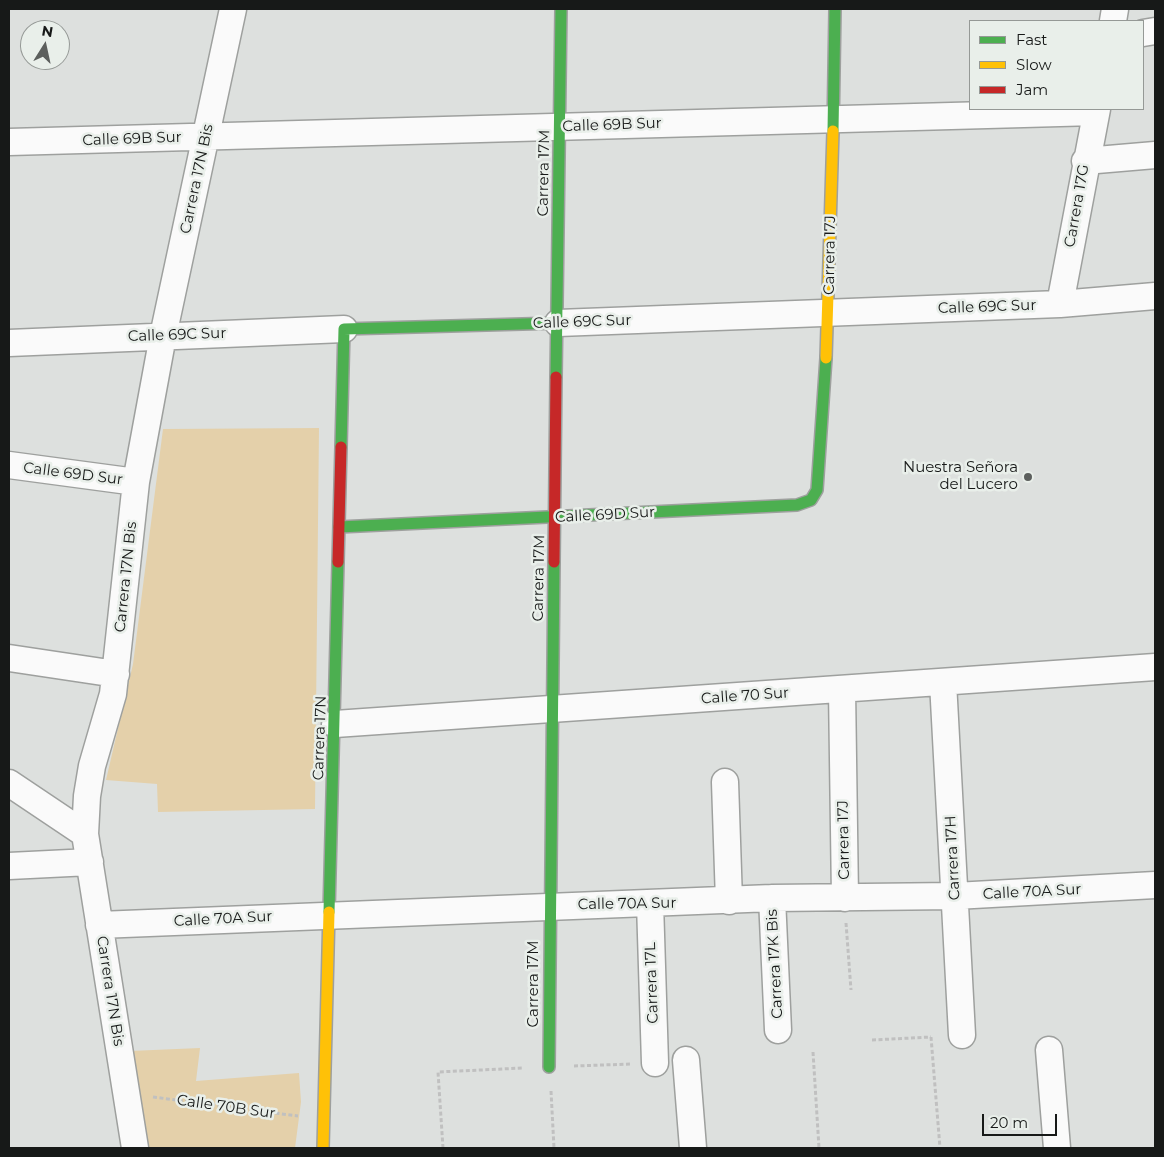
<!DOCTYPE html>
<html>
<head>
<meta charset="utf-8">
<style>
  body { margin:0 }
  #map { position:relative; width:1164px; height:1157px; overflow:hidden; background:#dde0de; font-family:Montserrat,sans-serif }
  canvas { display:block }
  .frame { position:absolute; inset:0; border:10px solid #171918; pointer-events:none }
  .legend { position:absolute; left:969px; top:20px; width:175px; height:90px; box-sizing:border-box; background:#e9efea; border:1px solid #959996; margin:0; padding:6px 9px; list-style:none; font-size:15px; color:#171918 }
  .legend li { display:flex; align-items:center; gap:10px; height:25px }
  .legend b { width:25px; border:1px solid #959996 }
  .north { position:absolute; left:20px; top:20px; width:50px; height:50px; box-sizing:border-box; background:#e9efea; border:1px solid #959996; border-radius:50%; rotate:10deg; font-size:14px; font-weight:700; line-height:20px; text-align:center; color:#171918 }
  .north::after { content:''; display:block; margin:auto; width:18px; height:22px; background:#5c5f5d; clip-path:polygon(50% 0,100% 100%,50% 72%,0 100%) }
  .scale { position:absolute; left:982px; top:1114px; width:75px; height:22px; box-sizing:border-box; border:2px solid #171918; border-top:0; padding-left:6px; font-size:15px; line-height:18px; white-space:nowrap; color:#171918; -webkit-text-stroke:4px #e9efea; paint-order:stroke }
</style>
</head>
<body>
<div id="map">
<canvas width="1164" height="1157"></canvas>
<div class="frame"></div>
<ul class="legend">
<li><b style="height:6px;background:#4caf50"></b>Fast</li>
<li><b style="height:6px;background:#ffc107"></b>Slow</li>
<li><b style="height:6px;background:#c62828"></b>Jam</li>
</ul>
<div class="north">N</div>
<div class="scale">20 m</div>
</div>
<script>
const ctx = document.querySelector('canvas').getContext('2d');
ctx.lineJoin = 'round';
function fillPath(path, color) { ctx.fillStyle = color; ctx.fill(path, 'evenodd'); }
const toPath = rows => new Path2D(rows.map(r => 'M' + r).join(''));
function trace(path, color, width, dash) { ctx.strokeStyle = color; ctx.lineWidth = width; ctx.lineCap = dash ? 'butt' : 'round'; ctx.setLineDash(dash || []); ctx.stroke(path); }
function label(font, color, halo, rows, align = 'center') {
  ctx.font = font + ' Montserrat,sans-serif'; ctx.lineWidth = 5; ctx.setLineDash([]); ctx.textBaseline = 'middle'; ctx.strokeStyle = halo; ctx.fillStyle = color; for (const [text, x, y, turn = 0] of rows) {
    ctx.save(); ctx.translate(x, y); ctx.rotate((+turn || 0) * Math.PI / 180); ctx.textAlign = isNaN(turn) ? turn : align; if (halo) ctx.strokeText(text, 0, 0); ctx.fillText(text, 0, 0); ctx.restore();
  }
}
fillPath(toPath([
  [319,428,315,809,158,812,157,784,106,780,133,664,163,429],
  [200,1048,196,1081,299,1073,301,1102,295,1148,147,1148,130,1051]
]), '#e4d0aa');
const street = toPath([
  [1113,21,1115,9],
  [1143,33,1155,31],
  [9,142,1096,112],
  [1085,161,1155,155],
  [1060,304,1097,109],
  [558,323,1060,304,1155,296],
  [9,343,344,329],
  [9,465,136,482],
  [9,658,116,674],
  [943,682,962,1035],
  [842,689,845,898],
  [335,724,1155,667],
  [725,782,729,901],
  [9,783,85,834],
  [9,866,90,862],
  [772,898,778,1030],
  [650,903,655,1063],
  [99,925,772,898,955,896,1155,885],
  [1049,1050,1057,1148],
  [686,1060,693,1148],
  [135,1148,85,834,87,796,92,766,113,694,136,482,163,336,233,9]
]);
const fast = toPath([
  [833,131,835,9],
  [556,377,561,9],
  [341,447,344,329,558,323],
  [339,527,797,505,811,500,817,490,826,358],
  [329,912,338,562],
  [549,1067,554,562]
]);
const slow = toPath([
  [826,358,833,131],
  [323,1148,329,912]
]);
const jam = toPath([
  [338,562,341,447],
  [554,562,556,377]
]);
trace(street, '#9ea09e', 29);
trace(fast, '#9ea09e', 14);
trace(slow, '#9ea09e', 14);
trace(jam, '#9ea09e', 14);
trace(toPath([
  [846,923,851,990],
  [931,1037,940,1148],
  [872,1040,931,1037],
  [813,1052,819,1148],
  [574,1066,631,1064],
  [551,1091,554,1148],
  [153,1097,298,1116],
  [443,1148,438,1072,523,1068]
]), '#c0c0c0', 3, [4, 2.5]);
trace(street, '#fafafa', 26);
trace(fast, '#4caf50', 11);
trace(slow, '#ffc107', 11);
trace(jam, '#c62828', 11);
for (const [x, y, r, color] of [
  [1028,477,5,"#5c5f5d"]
]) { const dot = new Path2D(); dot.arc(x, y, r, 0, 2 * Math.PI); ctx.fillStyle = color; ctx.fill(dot); trace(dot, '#e9efea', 2); }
label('15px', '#171918', '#e9efea', [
  ["Calle 69B Sur",612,125,-2],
  ["Calle 69B Sur",132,139,-2],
  ["Carrera 17M",544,173,-89],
  ["Carrera 17N Bis",197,179,-78],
  ["Carrera 17G",1077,206,-80],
  ["Carrera 17J",830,255,-89],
  ["Calle 69C Sur",987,307,-2],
  ["Calle 69C Sur",582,322,-2],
  ["Calle 69C Sur",177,335,-2],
  ["Calle 69D Sur",73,474,7],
  ["Calle 69D Sur",605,515,-3],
  ["Carrera 17N Bis",126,577,-84],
  ["Carrera 17M",539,578,-89],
  ["Calle 70 Sur",745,696,-4],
  ["Carrera 17N",320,738,-88],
  ["Carrera 17J",844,840,-91],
  ["Carrera 17H",953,858,-93],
  ["Calle 70A Sur",1032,892,-3],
  ["Calle 70A Sur",627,904,-1],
  ["Calle 70A Sur",223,919,-3],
  ["Carrera 17K Bis",775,964,-93],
  ["Carrera 17L",652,983,-92],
  ["Carrera 17M",534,984,-90],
  ["Carrera 17N Bis",110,991,81],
  ["Calle 70B Sur",226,1107,8]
]);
label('15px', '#171918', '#e9efea', [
  ["Nuestra Señora",1018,468],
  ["del Lucero",1018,485]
], 'right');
</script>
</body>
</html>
